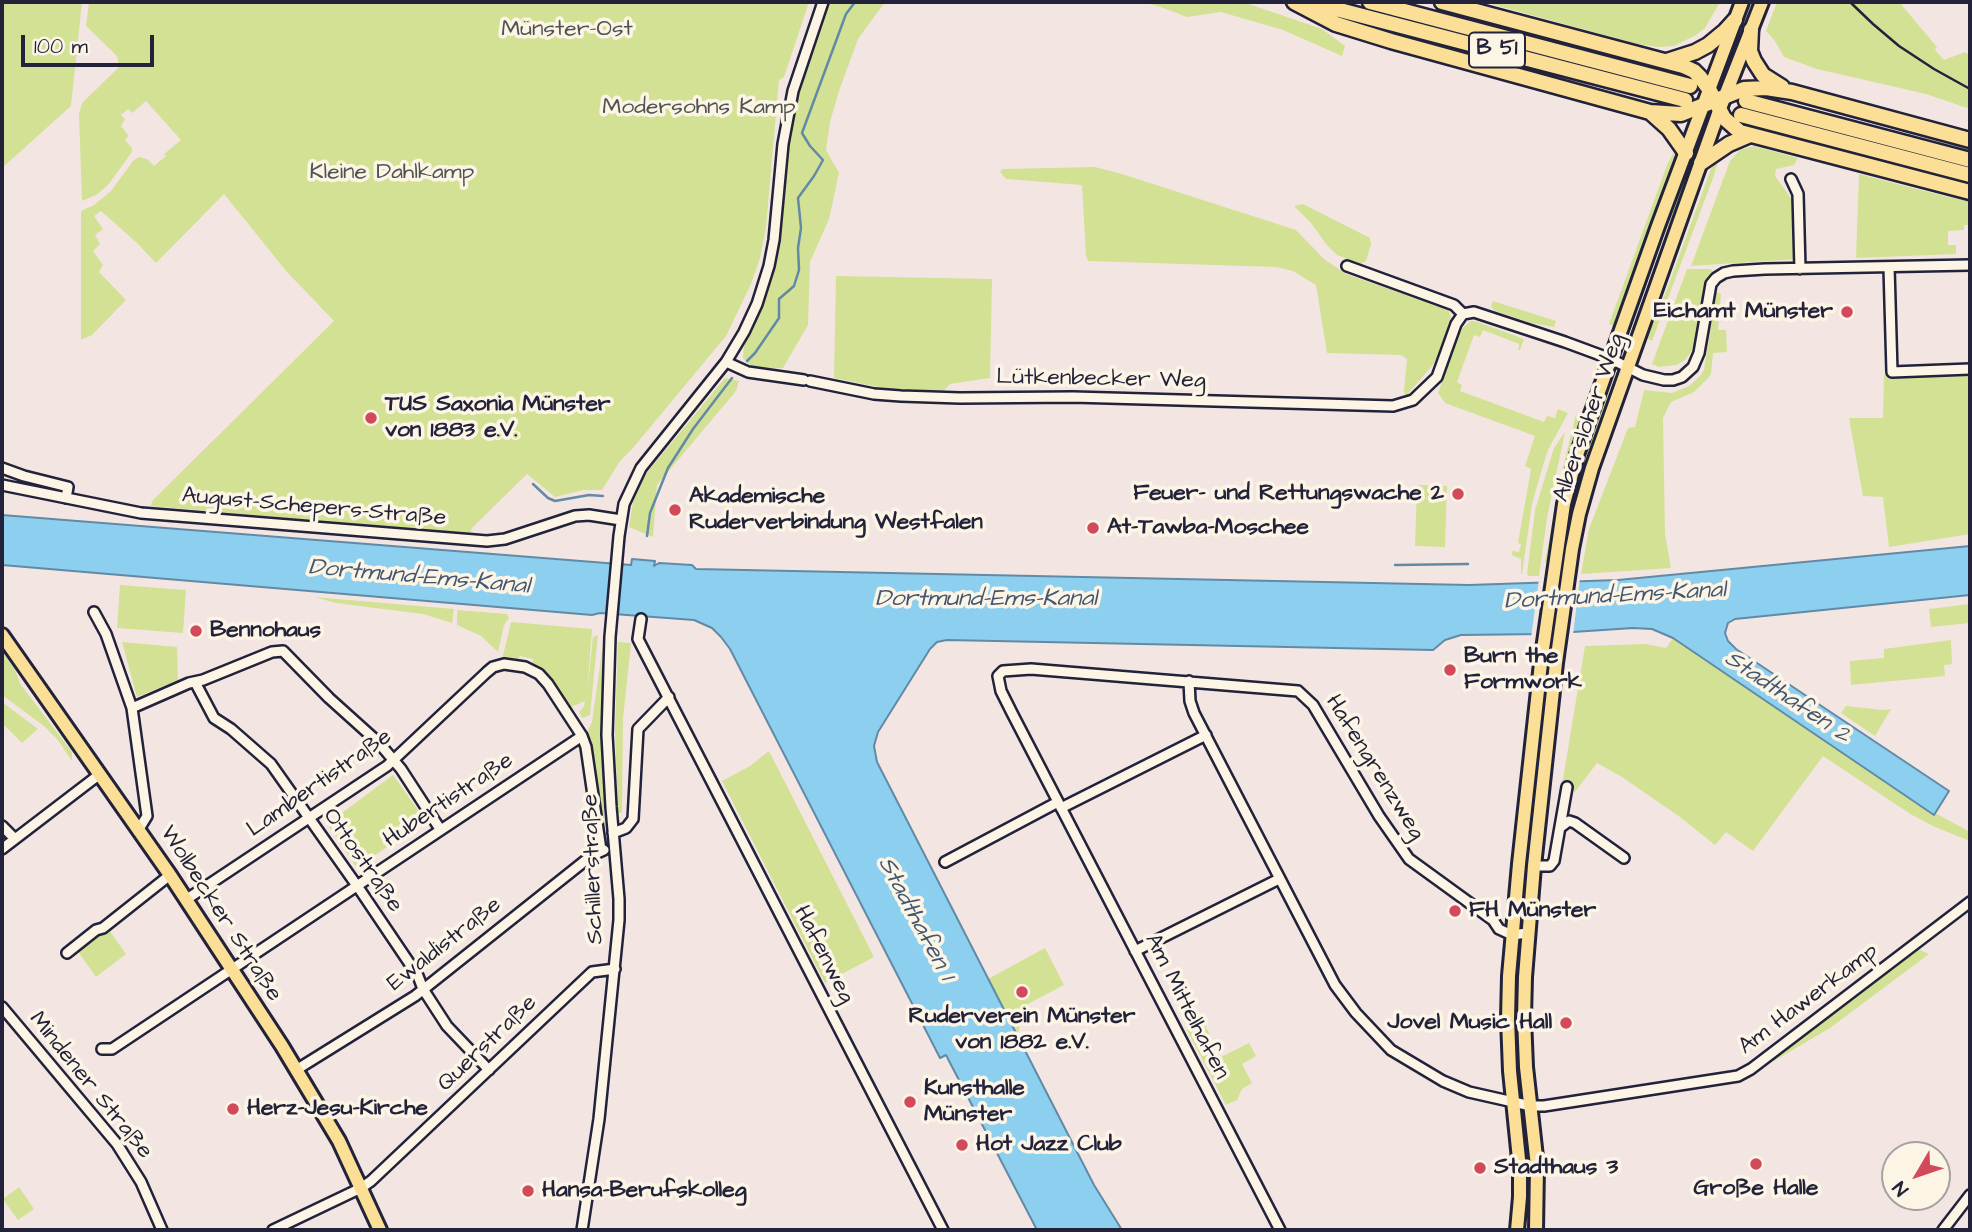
<!DOCTYPE html>
<html>
<head>
<meta charset="utf-8">
<style>
  body { margin:0 }
  #map { position:relative; width:1972px; height:1232px; overflow:hidden; background:#f3e6e2; font-family:"Architects Daughter",sans-serif }
  canvas { display:block }
  .frame { position:absolute; inset:0; border:4px solid #22223b; pointer-events:none }
  .north { position:absolute; left:1881px; top:1141px; width:70px; height:70px; box-sizing:border-box; background:#fcf5e5; border:2px solid #a5a1a1; border-radius:50%; rotate:231deg; font-size:19px; font-weight:700; line-height:28px; text-align:center; color:#22223b }
  .north::after { content:''; display:block; margin:auto; width:24px; height:32px; background:#d1495b; clip-path:polygon(50% 0,100% 100%,50% 72%,0 100%) }
  .scale { position:absolute; left:21px; top:35px; width:133px; height:32px; box-sizing:border-box; border:4px solid #22223b; border-top:0; padding-left:9px; font-size:21px; line-height:24px; white-space:nowrap; color:#22223b; -webkit-text-stroke:5px #fcf5e5; paint-order:stroke }
</style>
</head>
<body>
<div id="map">
<canvas width="1972" height="1232"></canvas>
<div class="frame"></div>
<div class="north">N</div>
<div class="scale">100 m</div>
</div>
<script>
const ctx = document.querySelector('canvas').getContext('2d');
ctx.lineJoin = 'round';
function fillPath(path, color) { ctx.fillStyle = color; ctx.fill(path, 'evenodd'); }
const toPath = rows => new Path2D(rows.map(r => 'M' + r).join(''));
function trace(path, color, width, dash) { ctx.strokeStyle = color; ctx.lineWidth = width; ctx.lineCap = dash ? 'butt' : 'round'; ctx.setLineDash(dash || []); ctx.stroke(path); }
function label(font, color, halo, rows, align = 'center') {
  ctx.font = font + ' "Architects Daughter",sans-serif'; ctx.lineWidth = 7; ctx.setLineDash([]); ctx.textBaseline = 'middle'; ctx.strokeStyle = halo; ctx.fillStyle = color; for (const [text, x, y, turn = 0] of rows) {
    ctx.save(); ctx.translate(x, y); ctx.rotate((+turn || 0) * Math.PI / 180); ctx.textAlign = isNaN(turn) ? turn : align; if (halo) ctx.strokeText(text, 0, 0); ctx.fillText(text, 0, 0); ctx.restore();
  }
}
fillPath(toPath([
  [2,2,82,2,71,106,2,168],
  [89,2,809,2,784,77,779,80,766,227,760,258,751,284,726,336,633,448,620,461,602,490,584,490,555,497,527,474,472,528,470,534,151,506,152,501,334,321,287,272,224,194,156,263,137,243,101,211,94,216,103,229,95,235,100,244,93,251,103,265,99,272,126,300,92,335,81,340,81,211,94,205,111,191,133,161,139,157,147,159,154,166,166,156,164,154,181,140,146,101,132,113,128,109,121,115,125,119,121,126,129,136,125,140,132,148,132,152,108,185,96,195,82,201,79,114,82,103,119,67,117,56,86,26],
  [828,2,885,2,858,39,839,91,830,122,826,150,839,173,829,219,810,262,808,325,783,368,754,369,743,358,744,344,754,327,775,266,782,220,789,139,799,88],
  [1139,2,1243,2,1322,29,1345,46,1342,56,1283,30,1221,12,1187,17,1155,5],
  [1484,2,1720,2,1705,28,1696,35,1674,46,1658,47,1637,44],
  [1777,2,1899,2,1937,47,1935,50,1944,60,1965,52,1970,55,1970,109,1926,94,1817,69,1784,57,1775,41,1766,31],
  [1707,126,1649,285,1642,307,1636,335,1631,333,1668,227,1675,199,1692,153],
  [1754,146,1798,158,1794,165,1776,169,1775,176,1793,201,1797,259,1691,266,1730,161,1740,150],
  [1675,150,1674,159,1613,326,1609,324,1667,165],
  [1720,155,1713,178,1652,341,1645,337,1666,292,1712,166],
  [1095,167,1122,174,1296,230,1324,259,1346,274,1448,310,1451,316,1441,350,1432,366,1406,396,1404,391,1407,359,1401,355,1327,353,1316,285,1293,271,1276,267,1088,261,1086,256,1082,185,1006,179,1000,172,1002,169],
  [1859,174,1944,196,1970,201,1970,225,1964,225,1964,230,1948,231,1948,245,1956,245,1956,254,1856,258],
  [1303,204,1370,238,1371,244,1366,261,1361,264,1337,255,1327,245,1311,223,1294,206],
  [1687,269,1710,269,1713,271,1705,281,1695,342,1691,352,1685,360,1676,365,1659,367,1652,364],
  [836,276,992,279,990,378,950,384,943,391,883,388,834,378],
  [1716,292,1721,294,1718,330,1726,330,1727,352,1713,353,1711,374,1708,378,1694,392,1671,402,1663,418,1665,534,1671,568,1581,574,1589,529,1628,428,1635,427,1644,390,1672,393,1689,386,1700,376,1704,370],
  [1493,301,1556,321,1554,327,1531,323,1495,311,1491,307],
  [1471,321,1475,321,1524,339,1520,350,1518,350,1519,344,1483,330,1480,337,1474,335,1457,382,1462,385,1460,391,1544,422,1547,416,1555,418,1558,409,1568,413,1548,450,1542,469,1532,504,1522,574,1521,575,1521,559,1512,555,1512,551,1519,552,1521,544,1518,543,1531,469,1525,466,1535,436,1445,403,1438,393,1461,329],
  [1970,372,1970,534,1889,547,1883,497,1863,496,1849,418,1883,418,1884,375],
  [725,378,739,381,736,391,657,485,653,537,629,527,633,502,645,475],
  [1604,391,1610,394,1581,474,1565,562,1559,563,1561,543,1578,467],
  [1576,414,1581,416,1555,520,1549,563,1545,562,1559,484],
  [1565,432,1547,518,1539,576,1529,576,1527,574,1535,510,1554,448],
  [1417,485,1447,486,1445,547,1415,546],
  [120,585,186,590,183,633,117,628],
  [314,597,454,609,452,623,423,614,336,603],
  [1970,604,1970,623,1931,627,1929,609],
  [457,610,507,614,509,618,504,625,498,652,481,636,457,625],
  [511,622,592,629,587,694,593,637,598,635,590,715,582,718,579,712,584,706,585,701,571,707,551,678,541,669,532,664,533,659,520,656,518,660,502,660],
  [1673,638,1933,814,1935,813,1970,832,1970,841,1935,827,1912,815,1823,756,1753,851,1726,832,1715,845,1680,817,1622,777,1597,763,1575,792,1562,785,1585,646,1645,644,1666,648],
  [1951,640,1952,664,1944,665,1945,676,1851,685,1850,661,1884,658,1884,649],
  [122,642,177,647,178,680,137,697],
  [618,642,631,643,623,719,622,813,618,813,615,730],
  [603,644,601,734,605,830,603,830,593,754,587,732,592,722],
  [2,651,15,670,21,685,72,752,72,761,57,739,44,726,2,695],
  [2,702,38,729,22,743,2,723],
  [1846,706,1883,710,1891,709,1875,736,1841,713],
  [769,751,874,957,825,983,722,781,750,766],
  [393,775,425,820,357,868,327,824],
  [109,930,126,954,96,977,77,950,90,938],
  [1045,948,1064,985,1026,1005,1017,1037,988,979],
  [1918,949,1929,954,1830,1028,1774,1061,1779,1053,1798,1038],
  [1199,1019,1206,1027,1221,1057,1249,1043,1256,1056,1242,1064,1252,1083,1242,1089,1237,1100,1226,1105,1187,1030,1201,1024],
  [19,1187,34,1209,18,1220,3,1199]
]), '#d3e194');
const water = toPath([
  [2,515,631,565,632,559,655,561,654,566,659,563,692,565,696,569,1469,585,1618,580,1970,546,1970,595,1735,619,1728,623,1725,633,1728,641,1736,649,1949,791,1934,815,1673,638,1652,629,1633,628,1543,634,1461,635,1445,640,1433,650,947,640,937,642,930,649,878,732,874,746,877,762,1094,1185,1122,1230,1037,1230,948,1059,946,1055,940,1058,730,649,721,637,712,628,694,620,600,613,592,615,2,565,2,515]
]);
fillPath(water, '#8dcfee');
trace(water, '#628aa6', 2);
fillPath(toPath([
  [1580,578,1573,635,1531,638,1539,579]
]), '#f3e6e2');
trace(toPath([
  [747,361,755,353,779,318,779,299,794,286,799,270,798,248,801,228,798,198,814,176,823,160,810,146,802,133,846,14,855,2],
  [533,484,548,498,555,501,589,495,603,496],
  [647,536,650,513,668,468,693,429,732,378],
  [1395,565,1468,564]
]), '#628aa6', 2.5);
const minor = toPath([
  [1791,179,1798,194,1800,269],
  [1347,266,1454,305,1463,314,1474,312,1565,342,1611,359,1643,375,1664,380,1673,380,1682,377,1693,367,1699,353,1711,284,1716,278,1724,273,1733,271,1765,269,1970,265],
  [1889,267,1892,372,1970,369],
  [726,362,748,372,804,380],
  [810,381,874,394,901,396,960,398,1073,397,1393,406,1413,400,1437,377,1456,324,1463,314],
  [2,468,24,476,68,487,66,498],
  [2,485,141,513,487,541,505,539,575,516,589,515,621,520],
  [94,612,106,634,132,708,147,816,139,829],
  [641,619,638,639,943,1230],
  [1189,681,1190,701,1194,713,1335,985,1356,1013,1391,1050,1443,1081,1469,1092,1531,1106,1544,1106,1738,1076,1751,1069,1970,902],
  [195,682,214,718,231,729,271,764,360,890,418,976,423,989,447,1026,489,1070],
  [132,708,189,683,203,680,272,652,283,651,329,698,379,743,401,769,440,829],
  [1061,808,1206,735],
  [2,826,15,839],
  [1561,827,1569,821,1575,823,1624,858],
  [613,833,626,828,633,819,638,729,669,697],
  [2,849,100,774],
  [945,862,1058,802],
  [1534,866,1550,866,1554,861,1567,787],
  [187,899,387,766,487,672,493,667,504,664,525,667,539,674,548,684,582,736,586,747,601,850],
  [1135,951,1279,879],
  [67,953,96,930,103,928,170,875],
  [2,1007,117,1144,141,1182,162,1230],
  [102,1049,112,1049,582,736],
  [296,1070,415,996,591,856,604,850],
  [273,1230,361,1188,371,1181,592,972,615,969],
  [582,1230,599,1119,619,920,619,899,611,807,607,735,610,637,619,536,624,504,641,468,726,362,744,332,757,304,769,266,774,240,783,144,793,91,823,2],
  [1280,1230,1012,713,1001,691,998,676,1003,671,1031,669,1298,691,1313,705,1379,816,1409,859,1493,920,1499,929,1512,935,1527,933],
  [1943,1230,1970,1195]
]);
const major = toPath([
  [2,635,170,875,282,1046,339,1141,380,1230],
  [1517,1230,1520,1197,1520,1169,1510,1071,1508,1019,1509,976,1519,864,1541,663,1564,504,1577,455,1590,417,1658,226,1742,2],
  [1536,1230,1537,1166,1526,1067,1524,1018,1525,977,1534,866,1556,663,1572,549,1579,514,1592,468,1719,111,1762,2]
]);
const highway = toPath([
  [1294,2,1336,24,1391,41,1650,112,1681,114,1744,89,1766,88,1792,92,1970,140],
  [1309,2,1685,100],
  [1370,2,1690,86],
  [1442,2,1683,66,1694,71,1700,77,1709,89,1724,118,1740,132,1970,192],
  [1751,30,1750,51,1754,61,1763,75,1782,87],
  [1667,61,1695,52,1708,45,1725,31,1735,20],
  [1746,101,1970,160],
  [1650,112,1669,129,1686,153],
  [1741,115,1970,175],
  [1701,163,1729,144,1750,135]
]);
trace(minor, '#22223b', 14);
trace(major, '#22223b', 18);
trace(highway, '#22223b', 19);
trace(minor, '#fcf5e5', 9);
trace(major, '#fbdf96', 12);
trace(highway, '#fbdf96', 14);
trace(toPath([
  [1850,2,1873,24,1899,46,1934,69,1970,89]
]), '#22223b', 2.5);
for (const [x, y, r, color] of [
  [1847,312,7,"#d1495b"],
  [371,418,7,"#d1495b"],
  [1458,494,7,"#d1495b"],
  [675,510,7,"#d1495b"],
  [1093,528,7,"#d1495b"],
  [196,631,7,"#d1495b"],
  [1450,670,7,"#d1495b"],
  [1455,911,7,"#d1495b"],
  [1022,992,7,"#d1495b"],
  [1566,1023,7,"#d1495b"],
  [910,1102,7,"#d1495b"],
  [233,1109,7,"#d1495b"],
  [962,1145,7,"#d1495b"],
  [1756,1164,7,"#d1495b"],
  [1480,1168,7,"#d1495b"],
  [528,1191,7,"#d1495b"]
]) { const dot = new Path2D(); dot.arc(x, y, r, 0, 2 * Math.PI); ctx.fillStyle = color; ctx.fill(dot); trace(dot, '#fcf5e5', 2.5); }
for (const [x, y, w] of [
  [1497,50,56]
]) { const box = new Path2D(); box.roundRect(x - w / 2, y - 17.5, w, 35, 5); ctx.fillStyle = '#fcf5e5'; ctx.fill(box); trace(box, '#22223b', 2); }
label('bold 21px', '#22223b', null, [
  ["B 51",1497,50]
]);
label('23px', '#4e5251', '#fcf5e5', [
  ["Münster-Ost",567,30],
  ["Modersohns Kamp",699,108],
  ["Kleine Dahlkamp",392,173]
]);
label('bold 23px', '#22223b', '#fcf5e5', [
  ["Eichamt Münster",1833,312,"right"],
  ["TUS Saxonia Münster",385,405],
  ["von 1883 e.V.",385,431],
  ["Feuer- und Rettungswache 2",1444,494,"right"],
  ["Akademische",689,497],
  ["Ruderverbindung Westfalen",689,523],
  ["At-Tawba-Moschee",1107,528],
  ["Bennohaus",210,631],
  ["Burn the",1464,657],
  ["Formwork",1464,683],
  ["FH Münster",1469,911],
  ["Ruderverein Münster",1022,1017,"center"],
  ["von 1882 e.V.",1022,1043,"center"],
  ["Jovel Music Hall",1552,1023,"right"],
  ["Kunsthalle",924,1089],
  ["Münster",924,1115],
  ["Herz-Jesu-Kirche",247,1109],
  ["Hot Jazz Club",976,1145],
  ["Stadthaus 3",1494,1168],
  ["Große Halle",1756,1189,"center"],
  ["Hansa-Berufskolleg",542,1191]
], 'left');
label('23px', '#22223b', '#fcf5e5', [
  ["Lütkenbecker Weg",1101,380,1],
  ["Albersloher Weg",1590,418,-71],
  ["August-Schepers-Straße",314,508,5],
  ["Hafengrenzweg",1374,768,58],
  ["Lambertistraße",320,784,-35],
  ["Hubertistraße",449,801,-34],
  ["Ottostraße",362,861,55],
  ["Schillerstraße",594,869,-92],
  ["Wolbecker Straße",220,914,57],
  ["Ewaldistraße",445,945,-38],
  ["Hafenweg",823,955,63],
  ["Am Hawerkamp",1809,1000,-37],
  ["Am Mittelhafen",1186,1007,63],
  ["Querstraße",488,1044,-44],
  ["Mindener Straße",90,1086,51]
]);
label('italic 24px', '#425671', '#fcf5e5', [
  ["Dortmund-Ems-Kanal",419,578,5],
  ["Dortmund-Ems-Kanal",1615,597,-3],
  ["Dortmund-Ems-Kanal",986,600],
  ["Stadthafen 2",1787,698,34],
  ["Stadthafen 1",915,919,62]
]);
</script>
</body>
</html>
